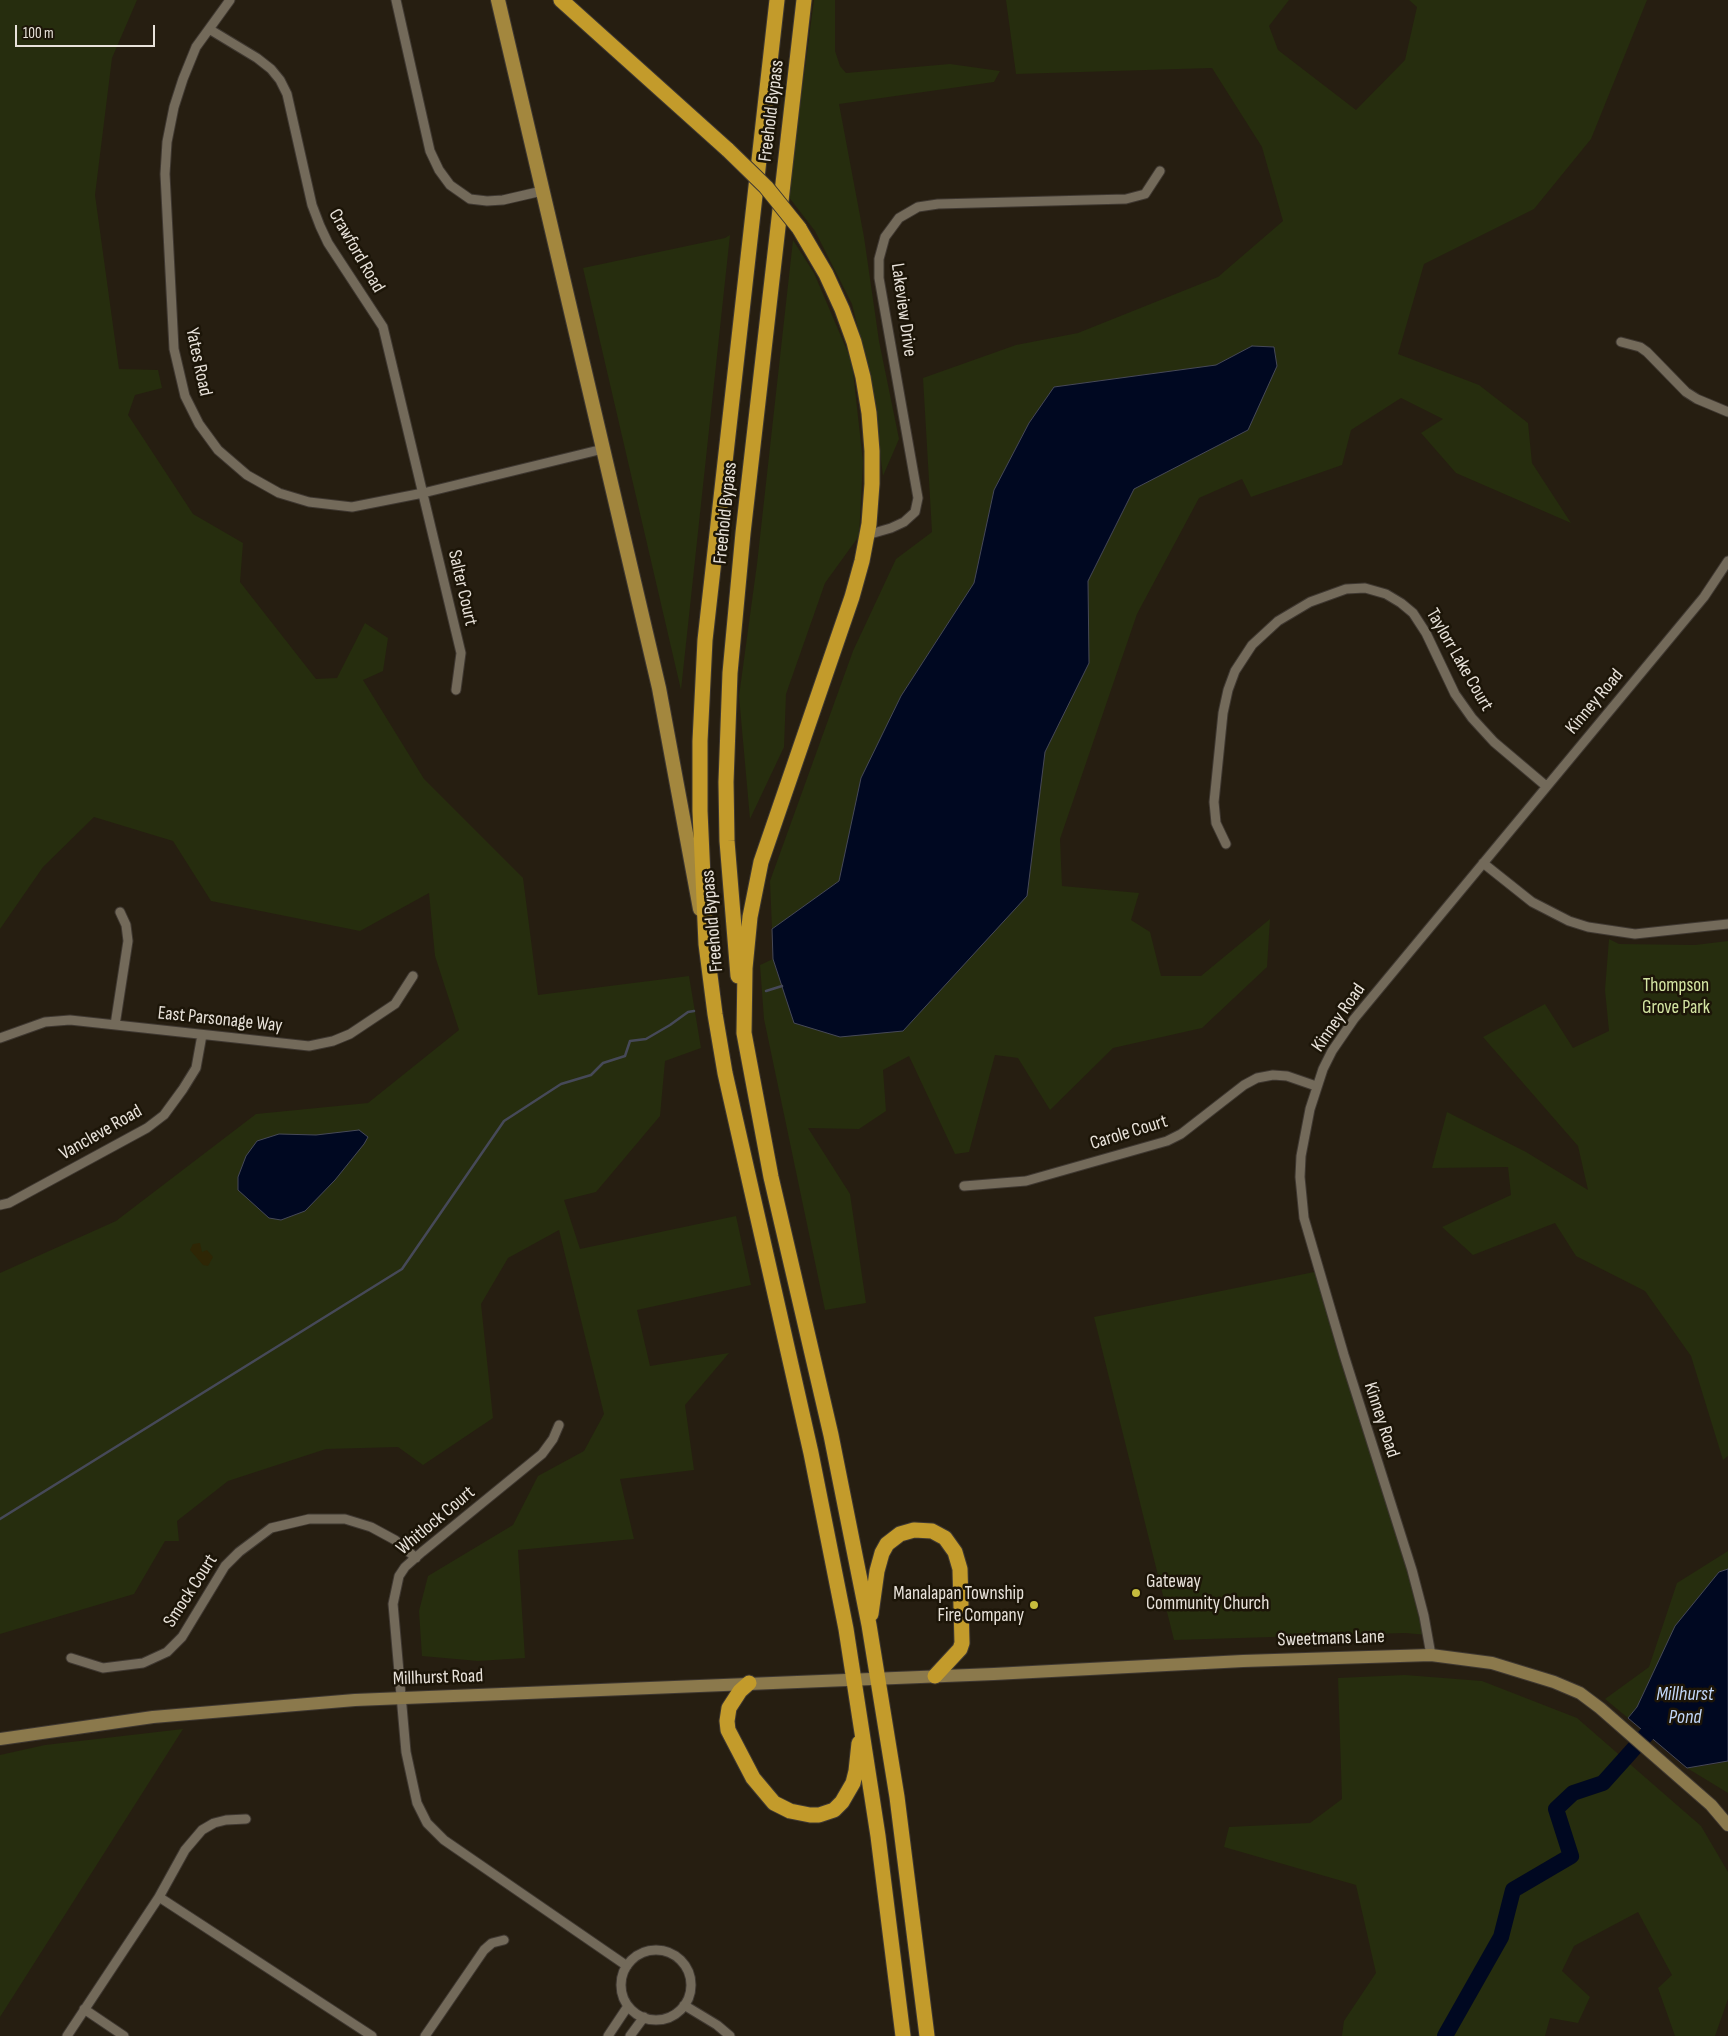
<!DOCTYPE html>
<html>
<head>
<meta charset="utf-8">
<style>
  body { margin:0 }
  #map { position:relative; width:1728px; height:2036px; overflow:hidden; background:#261e11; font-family:"Sofia Sans Condensed",sans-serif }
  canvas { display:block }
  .scale { position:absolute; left:15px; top:25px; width:140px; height:22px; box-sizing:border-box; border:2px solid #e8e2da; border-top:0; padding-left:6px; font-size:15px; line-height:18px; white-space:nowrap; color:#e8e2da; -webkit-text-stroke:4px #1c1508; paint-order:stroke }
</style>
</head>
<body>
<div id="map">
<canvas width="1728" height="2036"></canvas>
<div class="scale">100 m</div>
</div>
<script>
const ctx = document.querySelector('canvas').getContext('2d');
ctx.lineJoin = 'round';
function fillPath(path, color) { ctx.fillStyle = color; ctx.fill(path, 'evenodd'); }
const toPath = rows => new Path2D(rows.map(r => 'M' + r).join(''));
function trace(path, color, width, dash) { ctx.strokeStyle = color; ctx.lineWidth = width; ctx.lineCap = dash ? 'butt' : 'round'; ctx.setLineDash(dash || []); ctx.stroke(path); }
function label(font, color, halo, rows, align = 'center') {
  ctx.font = font + ' "Sofia Sans Condensed",sans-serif'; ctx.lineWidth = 5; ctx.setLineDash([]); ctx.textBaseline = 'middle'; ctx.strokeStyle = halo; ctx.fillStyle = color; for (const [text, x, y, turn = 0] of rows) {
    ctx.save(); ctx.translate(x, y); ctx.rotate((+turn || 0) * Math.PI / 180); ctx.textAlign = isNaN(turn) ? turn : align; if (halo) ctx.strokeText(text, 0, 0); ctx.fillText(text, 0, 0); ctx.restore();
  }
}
fillPath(toPath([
  [0,0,137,0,112,58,95,195,119,369,158,370,162,388,135,395,128,415,193,514,243,543,240,582,316,679,337,678,365,623,388,638,383,671,363,680,424,779,523,878,538,995,689,976,701,1048,665,1061,660,1116,596,1192,564,1200,580,1249,736,1216,751,1285,637,1310,650,1366,729,1353,685,1405,694,1470,620,1479,634,1539,518,1550,525,1658,478,1661,422,1656,419,1611,428,1576,513,1525,538,1476,584,1451,604,1414,559,1230,508,1258,481,1304,493,1418,423,1465,398,1447,326,1449,228,1481,177,1521,179,1541,165,1541,134,1594,0,1634,0,1273,116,1221,256,1114,368,1103,459,1030,435,956,429,893,360,931,211,901,173,841,94,817,43,867,0,929],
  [814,0,835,0,835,51,840,66,846,73,950,64,1000,71,994,82,839,104,864,237,879,341,899,439,883,476,871,382,852,304,815,231,788,196],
  [1006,0,1289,0,1269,26,1278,50,1356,110,1405,60,1417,7,1409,0,1647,0,1591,139,1534,209,1424,264,1398,354,1479,385,1528,423,1532,463,1571,523,1456,473,1421,433,1443,419,1401,398,1351,430,1342,465,1251,497,1242,479,1199,498,1137,614,1060,839,1062,886,1139,893,1131,920,1150,932,1161,976,1201,976,1270,919,1267,967,1202,1028,1113,1048,1050,1110,1018,1058,995,1055,969,1152,955,1154,909,1056,883,1070,886,1111,859,1129,808,1128,850,1194,866,1303,825,1310,764,1019,760,965,773,959,794,1023,1027,896,1045,752,1089,663,1088,581,1134,489,1248,430,1252,346,1216,365,1054,387,1029,423,994,490,974,583,901,696,862,778,839,881,772,929,770,881,853,651,896,559,932,532,923,378,1016,345,1078,333,1218,277,1283,221,1262,147,1212,68,1016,74],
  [730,235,681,690,583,268,725,238],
  [793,240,814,273,852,362,863,462,859,536,825,583,786,694,784,747,750,819,739,696,757,564],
  [1609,939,1619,944,1695,945,1728,941,1728,1456,1723,1460,1691,1356,1645,1291,1576,1256,1555,1223,1473,1255,1442,1227,1511,1195,1508,1167,1432,1168,1447,1112,1526,1152,1588,1190,1578,1146,1483,1037,1545,1004,1573,1048,1609,1031,1605,990],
  [1319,1271,1428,1635,1405,1633,1174,1640,1094,1317],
  [1728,1551,1728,1569,1719,1572,1637,1707,1628,1718,1605,1699,1649,1667,1677,1583],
  [1405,1675,1482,1681,1577,1718,1701,1826,1728,1872,1728,1999,1715,2036,1675,2036,1658,1988,1672,1975,1638,1912,1574,1946,1562,1971,1590,1997,1578,2023,1550,2018,1545,2036,1342,2036,1344,2021,1376,1973,1356,1885,1224,1847,1229,1827,1310,1823,1342,1799,1338,1678],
  [183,1729,0,2017,0,1755,45,1745],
  [1728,1761,1728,1793,1687,1768,1716,1764]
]), '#262d0e');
fillPath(toPath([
  [200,1243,202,1252,207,1250,213,1257,208,1266,203,1265,190,1250,193,1244]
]), '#2e2605');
const water = toPath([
  [1252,346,1274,347,1277,366,1248,430,1134,489,1088,581,1089,663,1045,752,1027,896,903,1031,840,1037,794,1023,773,959,772,929,839,881,861,778,901,696,974,583,994,490,1029,423,1054,387,1216,365,1252,346],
  [359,1130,368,1137,364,1144,335,1180,305,1211,281,1220,269,1218,238,1190,238,1177,246,1156,257,1141,279,1134,316,1135,359,1130],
  [1728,1569,1728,1761,1687,1768,1628,1718,1637,1707,1675,1626,1719,1572,1728,1569]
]);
fillPath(water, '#000821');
trace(water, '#464958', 1);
trace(toPath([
  [766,991,782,986],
  [0,1519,402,1269,504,1121,561,1084,591,1075,603,1063,625,1056,630,1041,646,1039,670,1025,688,1012,694,1011]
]), '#464958', 2.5);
trace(toPath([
  [1445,2036,1501,1937,1513,1890,1571,1856,1556,1809,1573,1793,1603,1783,1647,1734]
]), '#000821', 16);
const street = toPath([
  [230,0,196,47,183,79,174,107,167,142,165,174,174,349,185,396,199,424,218,450,247,475,279,493,309,502,352,507,423,493,603,449],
  [396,0,430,151,439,170,450,185,470,199,487,201,503,200,542,191],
  [209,29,257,58,271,69,280,80,287,94,312,205,320,226,328,243,383,327,461,653,456,690],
  [1621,342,1640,347,1647,352,1686,392,1697,399,1728,412],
  [867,535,891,528,904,522,915,512,918,498,879,278,879,259,885,237,899,218,918,207,938,204,1126,199,1145,194,1160,171],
  [1226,844,1216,823,1214,802,1223,713,1228,690,1235,671,1252,645,1278,621,1310,602,1346,589,1365,588,1386,594,1401,603,1413,613,1426,633,1455,694,1472,718,1494,742,1546,786],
  [1483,863,1532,902,1569,921,1588,927,1635,934,1728,924],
  [115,1025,128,941,126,925,120,912],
  [0,1038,45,1022,70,1020,309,1046,333,1041,350,1034,395,1004,413,976],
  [964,1186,1026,1181,1167,1141,1181,1134,1244,1085,1257,1078,1273,1075,1287,1076,1316,1086],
  [0,1205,9,1203,147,1128,164,1115,183,1089,196,1068,202,1035],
  [559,1425,553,1439,542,1454,422,1552,405,1567,399,1576,393,1604,406,1752,417,1803,427,1823,444,1840,627,1966],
  [1431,1655,1424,1616,1412,1570,1344,1355,1304,1218,1300,1177,1301,1156,1310,1109,1323,1069,1332,1051,1354,1019,1704,597,1728,561],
  [71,1658,103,1668,143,1663,167,1652,182,1637,225,1566,239,1552,271,1528,309,1519,345,1519,371,1527,395,1540,416,1558],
  [159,1897,185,1850,202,1830,214,1823,226,1820,246,1819],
  '621 1985a35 35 0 1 1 70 0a35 35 0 1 1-70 0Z',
  [684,2005,717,2025,730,2036],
  [84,2009,124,2036],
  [67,2036,159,1897,372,2036],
  [425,2036,484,1950,492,1943,504,1940],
  [608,2036,628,2006],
  [630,2036,644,2017]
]);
const secondary = toPath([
  [0,1739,153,1717,355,1700,994,1674,1243,1661,1431,1655,1492,1663,1554,1682,1580,1693,1600,1708,1711,1805,1728,1825]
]);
const primary = toPath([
  [498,0,659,688,700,909]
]);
const highway = toPath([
  [561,0,728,150],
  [777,0,705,640,700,741,700,811,706,944,715,1014,725,1073,811,1453,846,1629,878,1836,903,2036],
  [799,228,826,274,842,309,854,342,863,377,869,413,872,451,872,484,869,524,862,561,852,597,761,862,750,917,745,968,744,1033,771,1177,831,1435,869,1625,897,1797,927,2036],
  [738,976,727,841,726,782,730,673,743,533,804,0],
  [871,1614,877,1571,882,1553,887,1544,900,1534,914,1530,932,1531,945,1538,955,1552,960,1569,962,1643,960,1649,935,1676],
  [749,1683,740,1691,729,1708,727,1721,728,1730,753,1778,774,1803,790,1811,810,1815,819,1815,834,1810,842,1802,853,1783,856,1771,859,1743]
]);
trace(street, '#3f3831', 11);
trace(secondary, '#3f3831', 14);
trace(primary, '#3f3831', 16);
trace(highway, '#3f3831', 17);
trace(street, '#736a5a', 9);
trace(secondary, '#8b794c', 12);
trace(primary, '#a3873e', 14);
trace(highway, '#c39b2b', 15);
const highwayBridge = toPath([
  [728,150,766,187,799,228]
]);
trace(highwayBridge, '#3f3831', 17, []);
trace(highwayBridge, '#c39b2b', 15);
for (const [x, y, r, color] of [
  [1136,1593,5,"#c6bc3d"],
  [1034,1605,5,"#c6bc3d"]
]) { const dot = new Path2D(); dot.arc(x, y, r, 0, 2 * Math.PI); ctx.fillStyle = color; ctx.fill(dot); trace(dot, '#1c1508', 2); }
label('19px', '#e8e2da', '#1c1508', [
  ["Freehold Bypass",772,111,-83],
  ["Crawford Road",356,251,60],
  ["Lakeview Drive",903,310,82],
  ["Yates Road",198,362,78],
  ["Freehold Bypass",726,513,-84],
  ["Salter Court",462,588,77],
  ["Taylorr Lake Court",1459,660,60],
  ["Kinney Road",1595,702,-50],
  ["Freehold Bypass",713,921,-95],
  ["Kinney Road",1339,1018,-55],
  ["East Parsonage Way",220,1020,6],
  ["Vancleve Road",101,1133,-30],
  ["Carole Court",1129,1133,-17],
  ["Kinney Road",1381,1420,72],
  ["Whitlock Court",436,1521,-40],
  ["Smock Court",191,1591,-57],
  ["Sweetmans Lane",1331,1639,-2],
  ["Millhurst Road",438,1678,-2]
]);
label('19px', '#d4e5a3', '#1c1508', [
  ["Thompson",1676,986],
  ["Grove Park",1676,1008]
]);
label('19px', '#e8e2da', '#1c1508', [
  ["Gateway",1146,1582],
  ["Community Church",1146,1604],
  ["Manalapan Township",1024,1594,"right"],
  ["Fire Company",1024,1616,"right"]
], 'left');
label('italic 20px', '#c2d7f9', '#1c1508', [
  ["Millhurst",1685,1695],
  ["Pond",1685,1718]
]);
</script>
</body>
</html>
